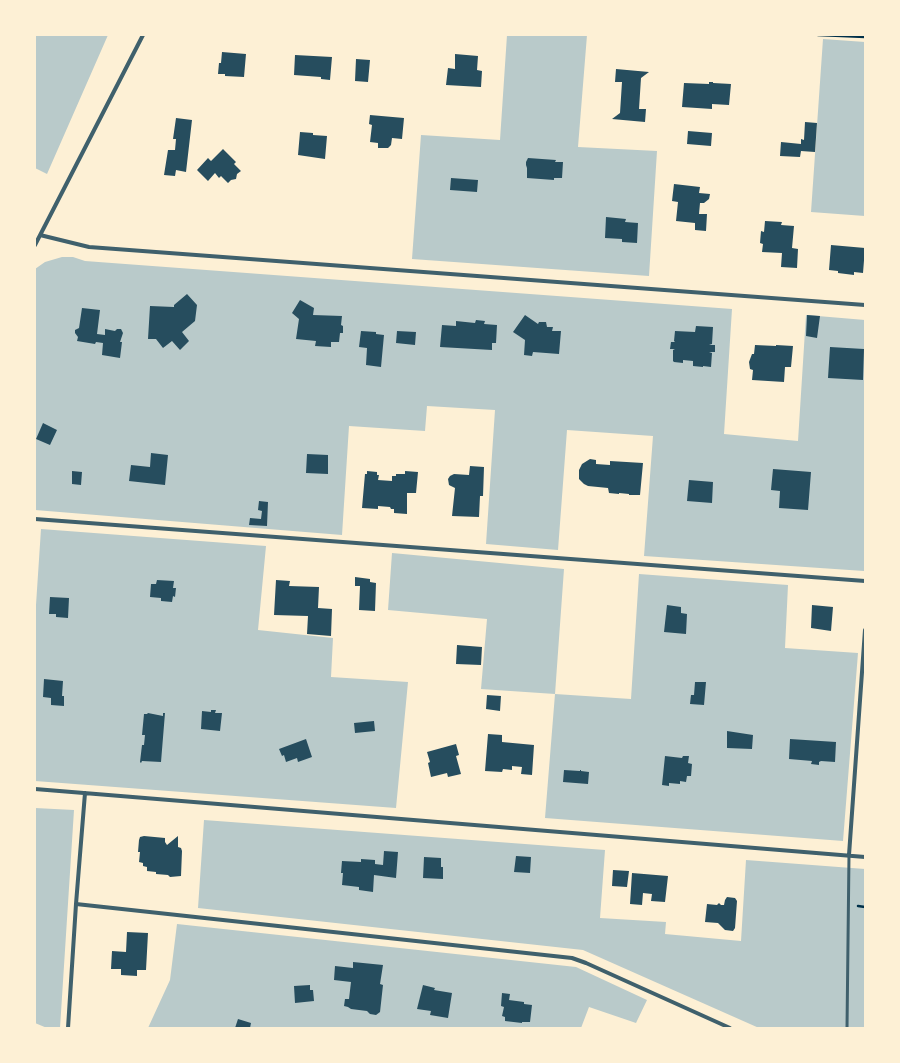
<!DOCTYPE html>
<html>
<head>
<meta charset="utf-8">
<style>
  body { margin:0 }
  #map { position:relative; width:900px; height:1063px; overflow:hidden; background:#fdf0d5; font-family:"Source Sans 3",sans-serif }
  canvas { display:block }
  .frame { position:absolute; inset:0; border:36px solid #fdf0d5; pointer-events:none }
</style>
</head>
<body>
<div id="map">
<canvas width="900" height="1063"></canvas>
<div class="frame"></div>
</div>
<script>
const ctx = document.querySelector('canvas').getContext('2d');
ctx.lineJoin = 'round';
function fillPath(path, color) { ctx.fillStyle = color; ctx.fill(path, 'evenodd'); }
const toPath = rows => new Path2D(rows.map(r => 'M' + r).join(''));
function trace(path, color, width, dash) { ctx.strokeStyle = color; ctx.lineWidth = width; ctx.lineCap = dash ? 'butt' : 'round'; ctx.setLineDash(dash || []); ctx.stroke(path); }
fillPath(toPath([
  [35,35,108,35,47,174,35,168],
  [507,35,587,35,578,147,657,151,649,276,412,259,421,135,500,140],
  [823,39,865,42,865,216,811,212],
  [62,257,73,257,85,261,732,309,724,434,798,441,806,315,865,320,864,571,644,556,653,436,567,430,558,550,486,544,495,410,427,406,425,431,349,426,342,535,35,510,35,269,45,262],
  [41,529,266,546,258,630,333,638,331,677,408,682,396,808,35,781,35,620],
  [392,553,564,569,555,694,631,699,639,574,788,585,785,648,858,653,843,841,545,818,555,694,481,689,487,619,388,610],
  [35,808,74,810,60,1028,47,1028,35,1023],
  [204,820,605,850,600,918,666,922,665,934,741,941,746,860,865,869,865,1028,759,1028,583,950,198,908],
  [177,924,576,967,647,1000,636,1023,589,1007,581,1028,148,1028,170,980]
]), '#b9caca');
fillPath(toPath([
  [222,52,246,54,244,77,225,76,225,74,218,74,219,63,221,63],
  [455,54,478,56,477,70,482,71,481,87,446,85,448,68,455,69],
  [295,55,332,57,330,80,321,79,321,77,294,75],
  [356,59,370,60,368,82,355,81],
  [616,69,649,72,641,78,639,109,646,109,645,122,612,119,620,113,622,82,615,82],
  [709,82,713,82,713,83,731,84,729,105,712,104,712,109,682,107,684,83,709,84],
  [370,115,404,118,402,139,392,138,391,145,388,148,378,148,378,143,370,142,372,125,369,124],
  [176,118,192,120,186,172,176,170,175,176,164,175,168,150,175,150,176,139,173,139],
  [805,122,817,123,815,152,801,151,800,157,780,156,781,142,801,144,801,139,804,140],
  [688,131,712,133,711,146,687,144],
  [300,132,313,133,313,135,327,136,325,159,298,155],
  [223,149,236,162,234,164,241,171,237,174,236,179,231,180,228,183,221,176,219,178,215,173,208,181,197,170,208,158,211,161],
  [528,158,556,160,555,162,563,162,562,178,554,178,554,180,527,178,527,168,526,165,526,162],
  [451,178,478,180,477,192,450,190],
  [674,184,700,187,699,193,710,194,709,199,704,203,700,203,699,214,707,214,706,231,695,230,695,223,676,221,678,202,672,201],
  [606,217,626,219,625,222,638,223,637,243,622,242,622,239,605,238],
  [765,221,782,222,781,225,794,226,792,248,798,249,797,268,781,267,782,253,762,252,763,244,760,243,761,231,764,232],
  [831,245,865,248,863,273,854,272,854,275,838,273,838,271,829,270],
  [187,294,197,305,195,321,182,332,189,341,180,350,172,341,163,348,156,339,148,339,150,306,174,307,174,305],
  [300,300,314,308,313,315,342,316,341,325,343,326,343,333,340,333,339,342,331,342,331,347,315,346,316,341,296,339,299,319,292,313],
  [82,308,100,310,97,334,105,335,105,329,115,331,117,329,121,329,123,333,120,342,122,342,120,358,102,355,103,343,96,342,95,344,77,341,78,337,75,333,75,330,79,328],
  [525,315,538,324,539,322,546,322,547,327,553,327,552,331,561,331,559,354,533,352,532,356,524,355,525,340,513,332],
  [807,315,820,316,817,338,806,336],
  [476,320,485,321,484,324,497,325,496,343,492,343,492,350,440,347,442,325,456,326,456,321,475,323],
  [696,326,713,327,712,344,709,345,715,345,715,352,709,352,712,353,711,367,703,366,703,367,693,366,693,361,683,360,683,363,674,362,673,361,673,350,675,349,670,349,671,342,675,342,674,341,675,331,695,332],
  [361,331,376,332,376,334,384,335,381,367,366,365,367,348,359,347],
  [397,331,416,332,415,345,396,343],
  [755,345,776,346,776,345,793,346,791,367,785,367,784,382,752,380,753,370,750,369,749,362,752,354,754,354],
  [830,347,864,349,863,380,828,378],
  [43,423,57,430,50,445,36,439],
  [151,453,168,455,165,485,129,481,131,465,150,467],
  [307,454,328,455,328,474,306,473],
  [590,459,596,460,596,464,610,465,610,461,643,463,640,495,629,495,629,494,619,493,619,494,609,493,608,488,588,486,584,484,579,479,579,470,582,464],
  [470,466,484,467,483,496,480,496,479,517,452,516,455,488,449,485,448,479,450,476,454,474,469,475],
  [773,469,811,472,808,510,779,508,780,491,771,490],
  [72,471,82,472,81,485,72,484],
  [367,471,377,472,377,475,379,475,378,480,392,481,392,476,396,476,396,474,405,474,405,471,418,472,416,493,407,493,407,514,394,513,394,509,391,509,390,507,378,506,378,509,362,508,365,474,367,474],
  [689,480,713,482,712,503,687,501],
  [259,501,268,502,267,526,249,525,250,518,261,519,262,511,258,510],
  [355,577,370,579,370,582,376,583,375,611,359,610,360,586,355,586],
  [157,580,174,581,173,588,176,588,175,597,173,596,172,602,161,601,161,598,150,597,151,584,156,584],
  [276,580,290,581,289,586,319,587,318,608,332,609,331,636,307,634,308,616,274,615],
  [50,597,69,598,68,618,56,617,56,614,49,614],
  [667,605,681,607,681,613,687,614,686,634,664,632],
  [812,605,833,607,831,631,811,628],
  [457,645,482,647,481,665,456,664],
  [44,679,63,681,62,696,64,696,64,706,51,705,51,698,43,697],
  [695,682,706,682,704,705,690,704,691,695,694,695],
  [487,695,501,696,500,711,486,709],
  [211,710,216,710,215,713,222,713,220,731,201,729,202,711,211,712],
  [148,713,163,716,163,713,165,713,161,762,142,761,141,763,140,762,142,745,144,745,145,735,142,735,144,714,147,714],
  [374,721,375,731,355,733,354,723],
  [727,731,753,735,752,749,727,748],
  [488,734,502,735,502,742,534,745,532,775,521,774,522,767,512,766,512,770,503,769,502,772,485,771],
  [306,739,312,757,298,762,297,758,286,762,284,755,282,756,279,749],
  [790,739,836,742,835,762,821,761,819,762,819,765,811,764,812,761,789,759],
  [456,744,459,755,456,756,461,774,448,777,447,773,431,777,428,763,430,762,427,752],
  [665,756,682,758,683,756,689,756,688,763,692,764,691,776,687,776,686,782,680,781,680,784,669,783,669,786,662,785],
  [564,770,580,771,580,770,581,770,581,771,589,772,588,784,563,782],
  [144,836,165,838,165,842,167,845,178,836,178,847,181,848,182,851,181,876,170,877,168,875,156,874,156,872,147,871,147,867,143,866,143,863,139,862,140,852,138,852,139,840,140,837],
  [384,851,398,852,396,878,374,875,373,892,359,890,359,887,342,885,343,873,341,873,342,861,361,862,361,859,375,860,375,864,383,865],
  [516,856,531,857,530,873,514,872],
  [424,857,441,858,441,867,443,867,443,879,423,878],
  [613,870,629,871,627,887,612,886],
  [632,873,668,876,665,902,651,901,652,894,643,893,642,905,630,904],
  [727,897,735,898,737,901,735,928,733,931,725,930,718,923,705,922,707,904,717,905,719,903,721,905,724,905,725,900],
  [127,932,148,933,146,970,137,970,137,976,121,975,121,969,111,969,112,951,126,952],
  [353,962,383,965,380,984,383,985,380,1012,376,1015,370,1014,367,1011,351,1009,348,1007,344,1006,345,999,349,999,351,982,334,980,335,966,353,968],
  [310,985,310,990,313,990,314,1001,295,1003,294,986],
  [423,985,435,988,434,990,452,993,448,1018,430,1015,431,1011,417,1009],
  [502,993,510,994,509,1000,524,1002,524,1004,532,1005,530,1022,522,1022,522,1023,505,1021,505,1017,502,1016,504,1007,501,1006],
  [238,1019,251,1023,250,1028,235,1028]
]), '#264d5e');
trace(toPath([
  [818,35,865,37],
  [858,906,865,907]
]), '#003049', 2.5);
trace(toPath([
  [847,1028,849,855]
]), '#3f606c', 3);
trace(toPath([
  [40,235,89,247,865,305],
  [35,245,143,35],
  [35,519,865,581],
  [35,789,865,857],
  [849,855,865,630],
  [76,904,572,958,586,963,730,1028],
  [68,1028,76,904,85,793]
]), '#3f606c', 4);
</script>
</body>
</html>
